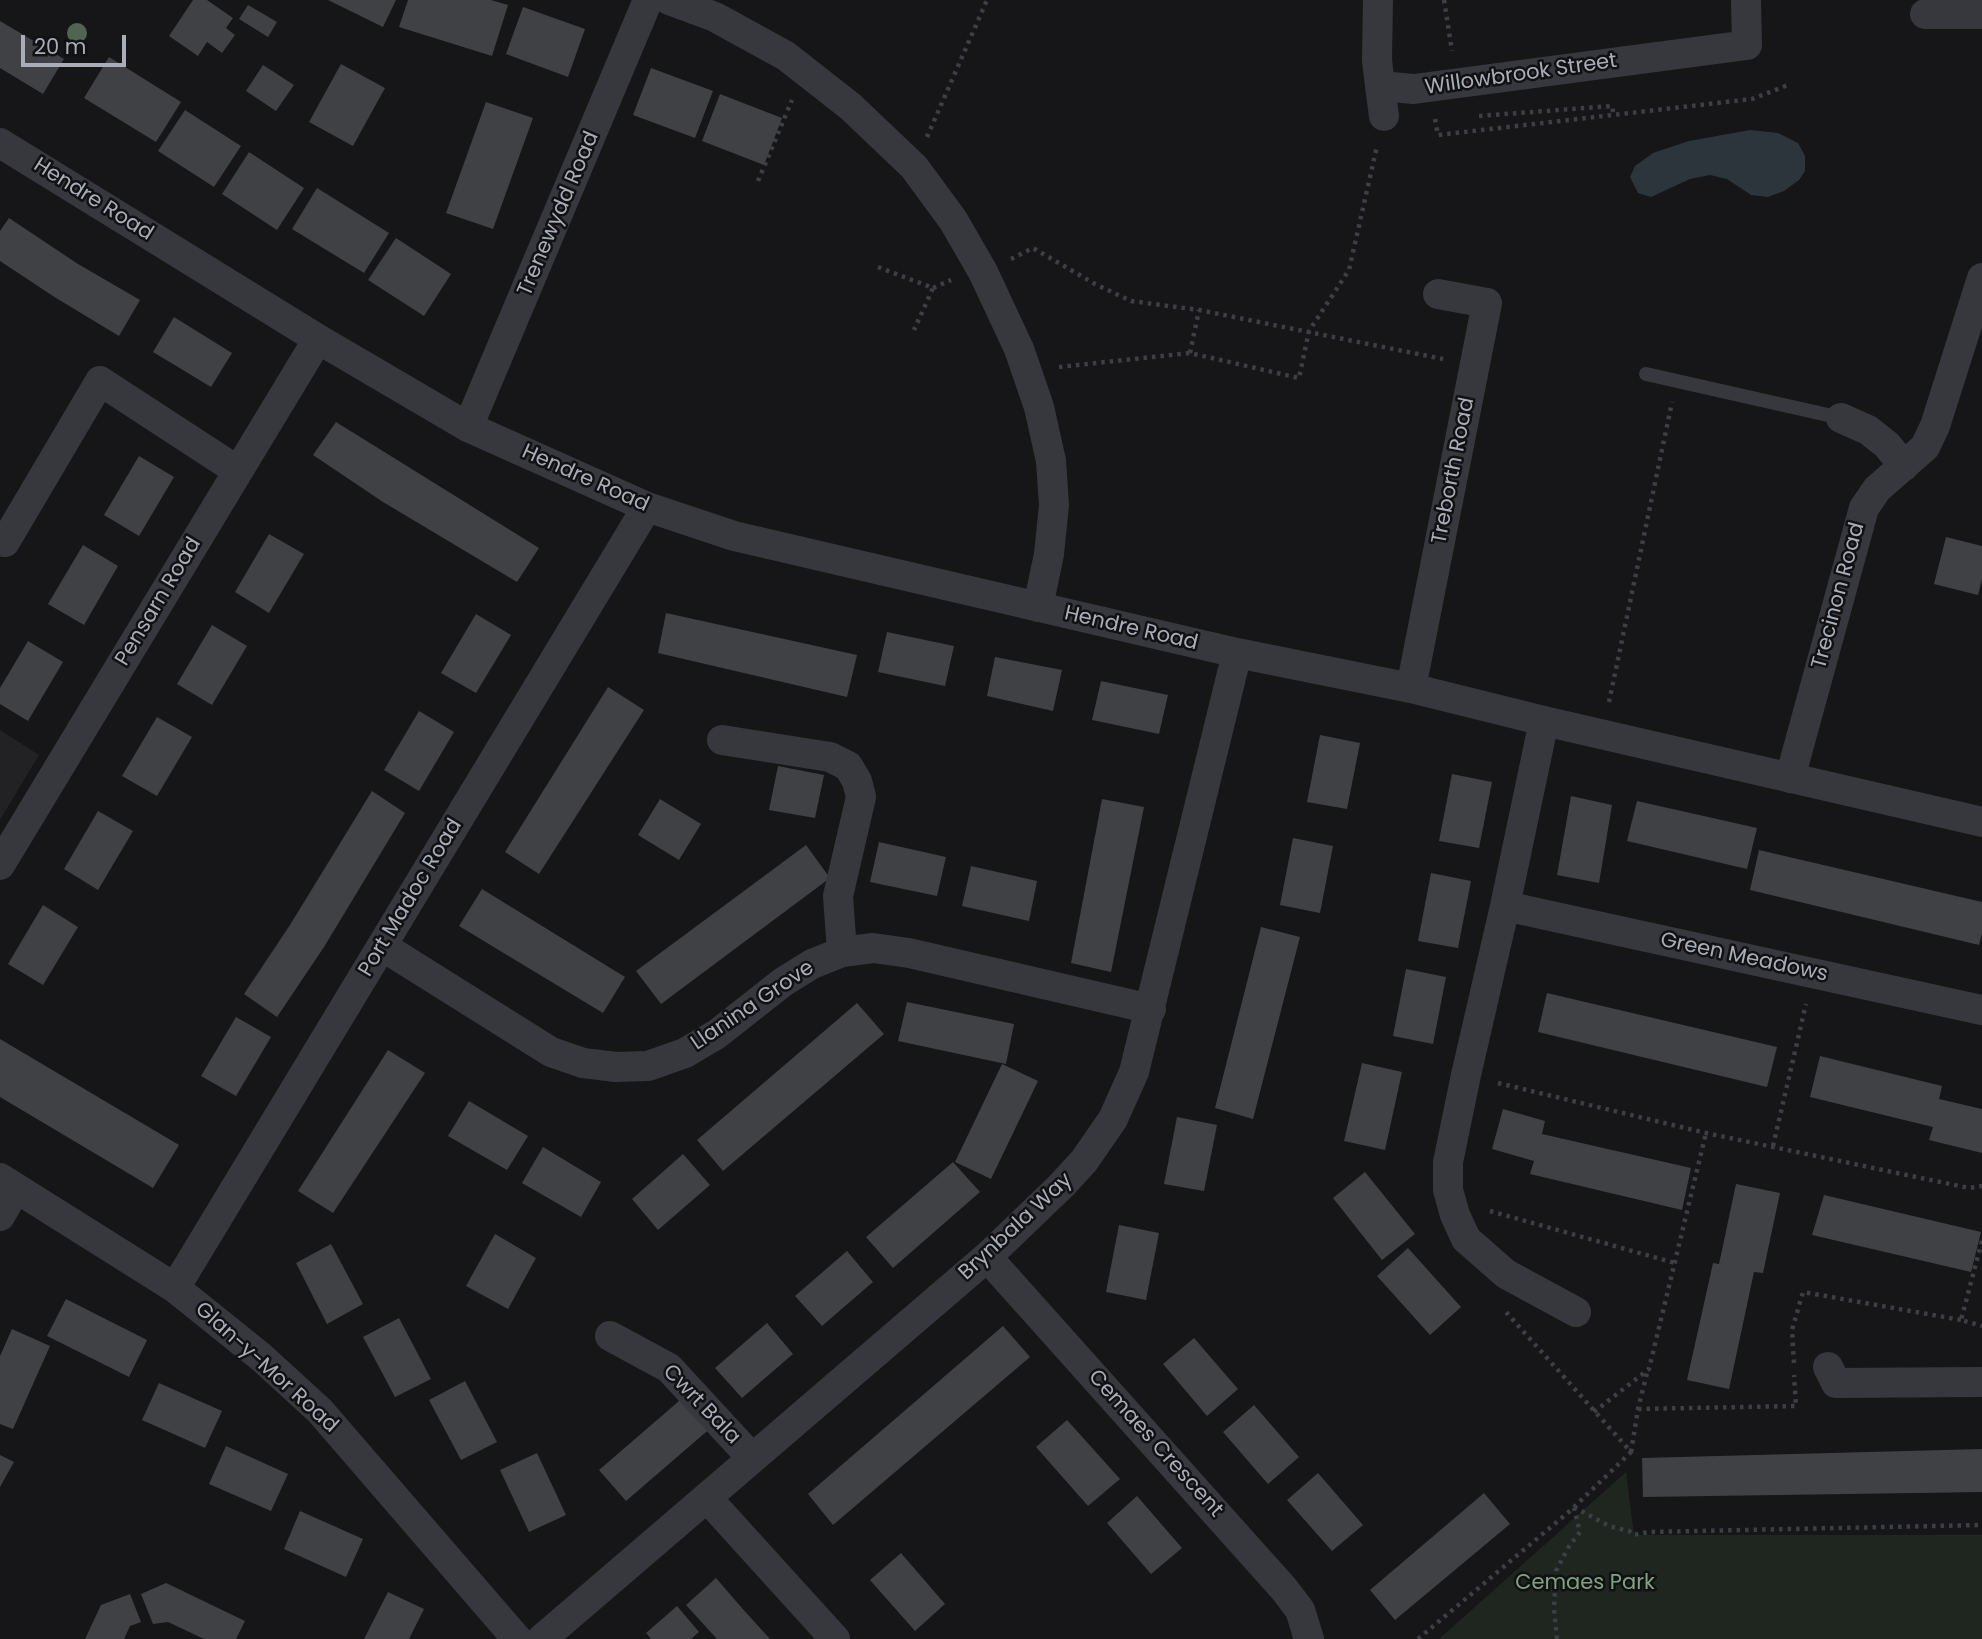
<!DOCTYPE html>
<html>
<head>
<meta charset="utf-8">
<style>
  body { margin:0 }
  #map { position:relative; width:1982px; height:1639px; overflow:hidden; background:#161618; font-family:Poppins,sans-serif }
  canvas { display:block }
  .scale { position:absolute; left:21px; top:35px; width:105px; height:32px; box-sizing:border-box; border:4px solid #a8adb8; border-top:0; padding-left:9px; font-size:21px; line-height:24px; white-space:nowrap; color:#a8adb8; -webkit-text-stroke:5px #111113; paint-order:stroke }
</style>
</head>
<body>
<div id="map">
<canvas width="1982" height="1639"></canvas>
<div class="scale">20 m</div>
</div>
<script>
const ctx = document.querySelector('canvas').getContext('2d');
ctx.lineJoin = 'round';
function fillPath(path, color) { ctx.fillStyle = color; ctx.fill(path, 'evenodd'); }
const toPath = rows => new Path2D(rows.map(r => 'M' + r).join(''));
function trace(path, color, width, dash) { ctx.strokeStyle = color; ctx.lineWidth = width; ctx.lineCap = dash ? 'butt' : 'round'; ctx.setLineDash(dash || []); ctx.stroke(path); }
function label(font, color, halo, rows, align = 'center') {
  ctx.font = font + ' Poppins,sans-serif'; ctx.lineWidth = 5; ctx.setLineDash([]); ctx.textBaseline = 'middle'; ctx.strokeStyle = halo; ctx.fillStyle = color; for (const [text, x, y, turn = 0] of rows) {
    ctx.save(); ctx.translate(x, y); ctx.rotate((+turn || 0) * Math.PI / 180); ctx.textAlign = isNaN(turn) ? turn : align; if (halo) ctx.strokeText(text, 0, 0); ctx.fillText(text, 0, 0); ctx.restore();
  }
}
fillPath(toPath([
  [0,730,39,755,0,820]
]), '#222225');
fillPath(toPath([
  [1626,1472,1634,1535,1982,1535,1982,1639,1439,1639]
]), '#1e261f');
fillPath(toPath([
  [1750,130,1778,133,1798,143,1805,156,1805,171,1799,180,1784,191,1768,197,1751,195,1727,179,1710,175,1690,179,1651,197,1638,193,1630,177,1635,166,1653,153,1689,141]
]), '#2c353c');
fillPath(toPath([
  [193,0,207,0,233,18,226,28,235,35,222,53,207,42,198,56,169,36],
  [328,0,396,0,383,27],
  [408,0,491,0,508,5,492,56,399,27],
  [248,5,277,22,268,37,239,19],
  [523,7,585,29,568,77,506,54],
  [0,21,64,59,43,94,0,68],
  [109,57,181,102,156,142,84,98],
  [341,64,385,88,353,146,309,122],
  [263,65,294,85,276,111,246,91],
  [651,68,713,91,695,138,633,115],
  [720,94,782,118,764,165,702,141],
  [486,102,533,118,493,229,446,213],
  [185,110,241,146,214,187,158,151],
  [249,152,304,188,277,230,222,194],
  [317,188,389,233,364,273,292,229],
  [9,218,78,264,140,300,119,336,56,298,0,261,0,231],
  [396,238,451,274,424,316,368,280],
  [174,317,232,353,211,387,153,352],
  [336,422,539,548,517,582,383,502,313,455],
  [139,456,174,477,139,536,104,515],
  [269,534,304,554,269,613,235,592],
  [1946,537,1982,546,1982,579,1978,595,1934,584],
  [83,545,118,566,84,625,48,604],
  [666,613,857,655,847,697,658,653],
  [476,614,511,635,476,693,441,673],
  [212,625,247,646,212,705,177,684],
  [887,632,954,646,945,686,878,672],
  [28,641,63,662,28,721,0,704,0,688],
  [995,657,1062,670,1053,711,987,696],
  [1101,681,1168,695,1159,734,1092,720],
  [608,687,644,710,539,874,505,852],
  [419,711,454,732,419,791,384,770],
  [157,717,192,737,157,796,122,776],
  [1320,735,1360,743,1347,809,1307,802],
  [778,766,824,775,815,818,769,810],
  [1452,774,1492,782,1479,848,1439,841],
  [372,791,405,813,324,947,277,1017,244,994,290,925],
  [1571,796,1612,805,1599,883,1557,875],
  [660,799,701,824,679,860,638,835],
  [1102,799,1144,807,1111,972,1071,963],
  [1637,801,1757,828,1747,869,1627,841],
  [98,811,133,831,98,890,64,869],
  [1293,838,1333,846,1320,913,1280,905],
  [879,842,946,857,937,896,870,882],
  [806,845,830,878,661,1004,636,971],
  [1759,850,1982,902,1982,933,1979,945,1750,890],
  [971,866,1037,881,1029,921,962,906],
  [1431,873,1471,881,1458,948,1418,941],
  [482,889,625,977,603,1013,459,926],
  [43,905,78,927,43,985,8,964],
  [1261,927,1300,937,1253,1119,1215,1108],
  [1406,969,1446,977,1433,1044,1393,1036],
  [1547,993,1777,1047,1767,1087,1538,1032],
  [907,1002,1014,1024,1006,1064,898,1041],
  [857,1003,884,1034,723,1171,697,1140],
  [236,1017,271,1037,236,1096,201,1076],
  [0,1039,179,1145,153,1188,0,1097],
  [388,1050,425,1073,333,1213,298,1191],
  [1820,1056,1942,1086,1939,1099,1982,1109,1982,1153,1929,1140,1933,1127,1810,1097],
  [1362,1063,1402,1072,1385,1150,1344,1141],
  [1002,1064,1038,1081,991,1179,955,1162],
  [469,1101,528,1136,507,1170,448,1136],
  [1503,1109,1545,1121,1542,1134,1691,1168,1682,1210,1530,1174,1534,1161,1492,1149],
  [1177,1117,1217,1125,1204,1191,1164,1184],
  [543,1147,601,1182,581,1217,522,1183],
  [683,1154,710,1185,658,1230,632,1199],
  [953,1162,980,1192,893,1268,866,1237],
  [1365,1172,1415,1234,1382,1260,1333,1198],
  [1736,1184,1780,1193,1763,1273,1754,1272,1729,1389,1687,1380,1713,1263,1719,1264],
  [1824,1195,1981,1232,1971,1272,1812,1235],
  [1119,1225,1159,1233,1146,1300,1106,1292],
  [495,1234,536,1258,508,1309,466,1286],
  [331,1244,363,1304,327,1324,296,1263],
  [1408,1248,1461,1307,1430,1335,1377,1276],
  [847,1251,873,1282,822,1326,795,1296],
  [66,1299,147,1340,129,1377,47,1336],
  [399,1318,431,1379,395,1397,363,1337],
  [767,1323,793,1354,742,1398,715,1368],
  [1003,1326,1030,1357,833,1525,808,1494],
  [12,1329,50,1346,13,1429,0,1424,0,1356],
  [1194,1338,1238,1389,1207,1416,1163,1364],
  [465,1381,497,1442,461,1460,429,1400],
  [159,1383,222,1411,205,1448,142,1420],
  [686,1395,713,1426,626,1501,599,1470],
  [1254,1405,1299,1457,1268,1484,1223,1432],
  [1067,1420,1120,1479,1088,1506,1036,1447],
  [226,1446,288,1474,271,1511,209,1484],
  [1982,1449,1982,1492,1643,1497,1642,1458],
  [537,1453,566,1515,529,1532,500,1470],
  [0,1455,14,1462,0,1487],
  [1318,1473,1363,1525,1332,1551,1287,1500],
  [1484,1493,1510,1524,1395,1620,1370,1590],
  [1137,1496,1182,1548,1151,1574,1107,1523],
  [300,1511,363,1539,346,1577,284,1549],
  [901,1553,945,1604,915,1631,870,1580],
  [716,1578,741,1607,770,1639,717,1639,686,1605],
  [166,1583,245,1621,236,1639,204,1639,168,1622,153,1624,141,1594],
  [388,1592,424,1609,409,1639,364,1639],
  [130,1594,141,1622,130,1626,124,1639,85,1639,101,1605],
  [677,1606,699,1632,691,1639,651,1639,646,1633]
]), '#404145');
trace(toPath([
  [1444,0,1452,51],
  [1479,116,1612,106,1614,116],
  [1435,119,1438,135,1752,99,1788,85],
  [927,137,987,0],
  [758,181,792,100],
  [1011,259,1033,248,1095,284,1131,301,1199,310,1443,359],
  [878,267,933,288,914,330],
  [933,288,951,280],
  [1190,353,1199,310],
  [1059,367,1190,353,1299,378,1309,331,1349,270,1377,146],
  [1609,702,1672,402],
  [1498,1083,1706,1133,1969,1188,1982,1186],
  [1773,1146,1806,1004],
  [1490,1211,1675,1263],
  [1982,1241,1961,1320,1982,1326],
  [1794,1363,1792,1330,1803,1292,1961,1320],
  [1638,1409,1796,1406,1794,1375],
  [1594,1412,1649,1369,1706,1133],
  [1631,1452,1638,1409,1648,1369],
  [1574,1507,1609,1526,1629,1531,1633,1535,1648,1532,1982,1525],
  [1418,1639,1571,1510,1631,1452,1506,1312],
  [1557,1639,1554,1609,1556,1571,1568,1548,1580,1532,1574,1508]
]), '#3d3f44', 4.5, [3.5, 5]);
trace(toPath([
  [1646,374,1841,418]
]), '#37383d', 14);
trace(toPath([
  [669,0,715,17,786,56,851,107,914,167,953,220,983,272,1019,349,1039,407,1051,461,1054,505,1049,554,1038,607],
  [1378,0,1377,60,1380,86,1414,89,1747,45,1746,0],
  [1925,14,1982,14],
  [1380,86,1384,116],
  [0,143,318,339,468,427,647,507,734,536,1237,653,1411,688,1544,721,1982,822],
  [1841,418,1868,430,1887,445,1904,466],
  [468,427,648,0],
  [5,542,100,381,238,471],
  [1411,688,1487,303,1438,294],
  [1544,721,1505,906,1466,1075,1448,1162,1448,1190,1455,1215,1466,1239,1506,1274,1576,1312],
  [722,740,830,757,848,766,857,781,861,797,838,896,842,952],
  [1790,778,1864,508,1877,489,1925,447,1935,426,1982,278],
  [0,865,318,339],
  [1505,906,1982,1010],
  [382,946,551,1052,583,1063,616,1067,648,1066,685,1053,717,1034,783,982,812,964,842,952,873,948,909,953,1151,1009],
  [0,1178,175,1288,261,1357,320,1411,517,1639],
  [0,1216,16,1188],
  [987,1257,1284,1589,1300,1610,1309,1639],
  [175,1288,647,507],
  [610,1336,669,1368,752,1458],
  [1828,1367,1836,1383,1982,1382],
  [707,1498,835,1639],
  [542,1639,987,1257,1061,1186,1084,1161,1113,1119,1134,1072,1237,653]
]), '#37383d', 30);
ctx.fillStyle = '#506452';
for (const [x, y] of [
  [77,33]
]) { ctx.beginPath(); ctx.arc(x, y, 10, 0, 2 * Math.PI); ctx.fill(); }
label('21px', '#a8adb8', '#111113', [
  ["Willowbrook Street",1521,75,-8],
  ["Hendre Road",93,200,32],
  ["Trenewydd Road",559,214,-67],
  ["Treborth Road",1454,471,-79],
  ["Hendre Road",585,479,24],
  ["Trecinon Road",1839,596,-75],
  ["Pensarn Road",159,602,-59],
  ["Hendre Road",1131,629,13],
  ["Port Madoc Road",411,898,-59],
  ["Green Meadows",1744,958,12],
  ["Llanina Grove",753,1006,-34],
  ["Brynbala Way",1016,1227,-43],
  ["Glan-y-Mor Road",266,1368,42],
  ["Cwrt Bala",701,1405,46],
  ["Cemaes Crescent",1155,1444,48]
]);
label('21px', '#7fa381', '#111113', [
  ["Cemaes Park",1585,1584]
]);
</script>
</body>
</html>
